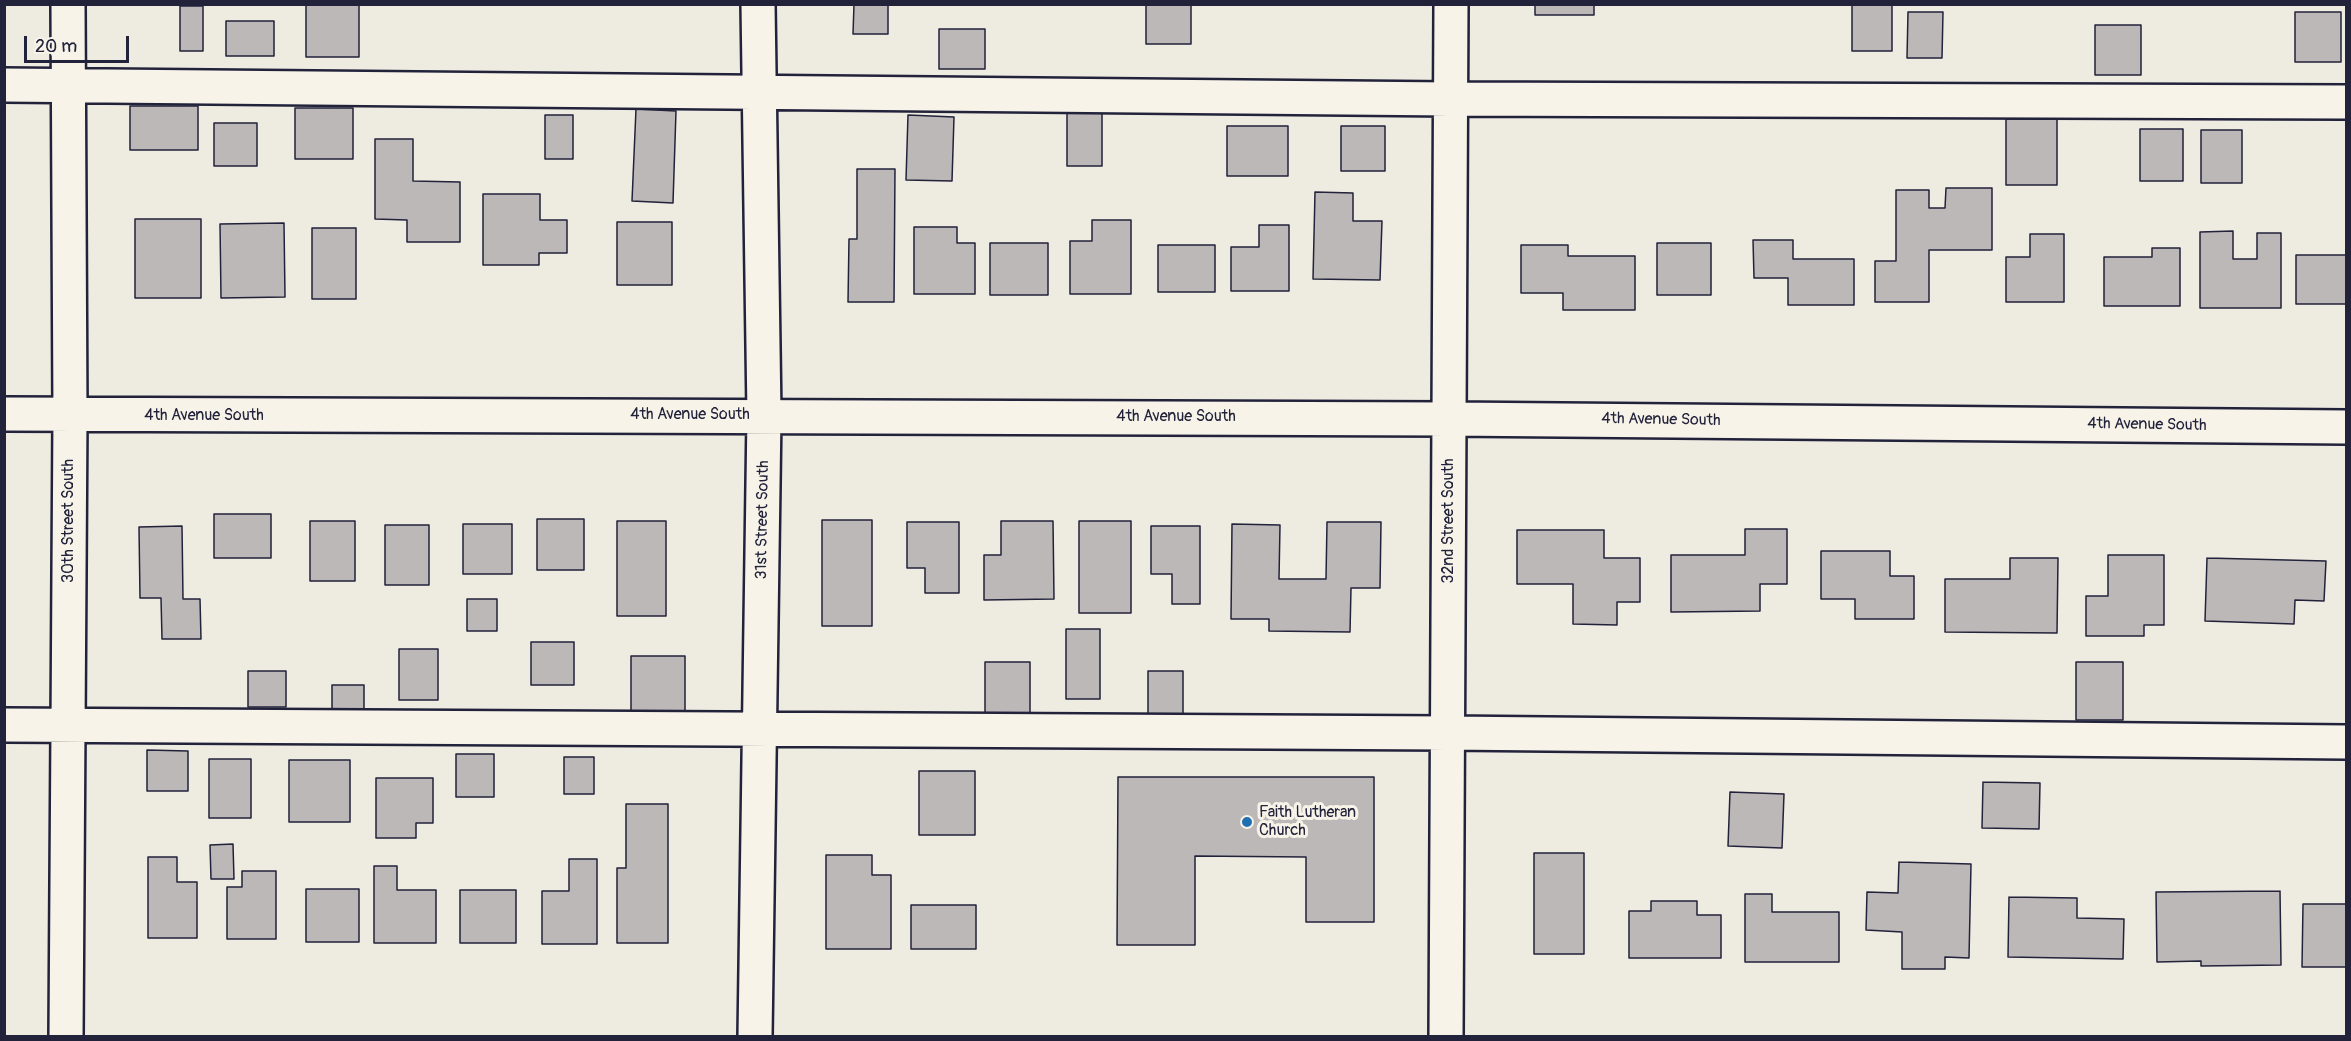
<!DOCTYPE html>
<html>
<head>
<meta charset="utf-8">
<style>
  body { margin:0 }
  #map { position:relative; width:2351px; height:1041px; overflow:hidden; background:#eeebe1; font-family:Pangolin,sans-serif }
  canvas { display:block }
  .frame { position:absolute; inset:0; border:6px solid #22223b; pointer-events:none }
  .scale { position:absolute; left:24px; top:36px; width:105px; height:27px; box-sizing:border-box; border:3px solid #22223b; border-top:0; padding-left:8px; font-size:18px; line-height:21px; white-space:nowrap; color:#22223b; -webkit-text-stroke:4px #f7f3e8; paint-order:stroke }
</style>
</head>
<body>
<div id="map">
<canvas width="2351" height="1041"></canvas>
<div class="frame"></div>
<div class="scale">20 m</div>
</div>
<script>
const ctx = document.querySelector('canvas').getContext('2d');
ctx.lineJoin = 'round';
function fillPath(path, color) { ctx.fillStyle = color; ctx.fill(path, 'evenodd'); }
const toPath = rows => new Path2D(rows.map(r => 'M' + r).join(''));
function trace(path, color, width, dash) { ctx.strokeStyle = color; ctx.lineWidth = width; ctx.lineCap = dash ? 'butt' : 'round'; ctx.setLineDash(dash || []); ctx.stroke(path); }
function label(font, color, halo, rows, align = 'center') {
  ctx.font = font + ' Pangolin,sans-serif'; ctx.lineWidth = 6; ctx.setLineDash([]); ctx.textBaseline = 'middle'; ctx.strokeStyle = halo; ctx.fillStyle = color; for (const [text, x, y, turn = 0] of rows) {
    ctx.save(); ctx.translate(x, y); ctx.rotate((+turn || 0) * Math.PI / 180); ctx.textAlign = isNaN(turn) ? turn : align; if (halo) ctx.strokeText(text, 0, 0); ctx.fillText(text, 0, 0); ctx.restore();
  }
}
const building = toPath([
  [306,4,359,4,359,57,306,57,306,4],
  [854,4,888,4,888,34,853,34,854,4],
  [1146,4,1191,4,1191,44,1146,44,1146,4],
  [1535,4,1594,4,1594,15,1535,15,1535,4],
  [1852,4,1892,4,1892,51,1852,51,1852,4],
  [180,6,203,6,203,51,180,51,180,6],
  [1908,12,1943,12,1942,58,1907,58,1908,12],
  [2295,12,2341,12,2341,62,2295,62,2295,12],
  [226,21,274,21,274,56,226,56,226,21],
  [2095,25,2141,25,2141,75,2095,75,2095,25],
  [939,29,985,29,985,69,939,69,939,29],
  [130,106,198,106,198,150,130,150,130,106],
  [295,108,353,108,353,159,295,159,295,108],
  [636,109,676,111,673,203,632,201,636,109],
  [1067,109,1102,109,1102,166,1067,166,1067,109],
  [545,115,573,115,573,159,545,159,545,115],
  [908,115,954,117,952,181,906,180,908,115],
  [2006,119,2057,119,2057,185,2006,185,2006,119],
  [214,123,257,123,257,166,214,166,214,123],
  [1227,126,1288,126,1288,176,1227,176,1227,126],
  [1341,126,1385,126,1385,171,1341,171,1341,126],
  [2140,129,2183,129,2183,181,2140,181,2140,129],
  [2201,130,2242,130,2242,183,2201,183,2201,130],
  [375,139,413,139,413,181,460,182,460,242,407,242,407,220,375,219,375,139],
  [857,169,895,169,894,302,848,302,849,239,857,239,857,169],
  [1946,188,1992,188,1992,250,1929,250,1929,302,1875,302,1875,261,1896,261,1896,190,1929,190,1929,208,1945,208,1946,188],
  [1315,192,1353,193,1353,221,1382,221,1380,280,1313,279,1315,192],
  [483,194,540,194,540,220,567,220,567,253,539,253,539,265,483,265,483,194],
  [135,219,201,219,201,298,135,298,135,219],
  [1092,220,1131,220,1131,294,1070,294,1070,241,1092,241,1092,220],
  [617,222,672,222,672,285,617,285,617,222],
  [284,223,285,297,221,298,220,224,284,223],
  [1259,225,1289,225,1289,291,1231,291,1231,247,1259,247,1259,225],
  [914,227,957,227,957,243,975,243,975,294,914,294,914,227],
  [312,228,356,228,356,299,312,299,312,228],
  [2233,231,2233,259,2257,259,2257,233,2281,233,2281,308,2200,308,2200,232,2233,231],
  [2030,234,2064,234,2064,302,2006,302,2006,257,2030,257,2030,234],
  [1753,240,1793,240,1793,259,1854,259,1854,305,1788,305,1788,278,1754,278,1753,240],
  [990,243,1048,243,1048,295,990,295,990,243],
  [1657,243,1711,243,1711,295,1657,295,1657,243],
  [1158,245,1215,245,1215,292,1158,292,1158,245],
  [1521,245,1568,245,1568,256,1635,256,1635,310,1563,310,1563,293,1521,293,1521,245],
  [2152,248,2180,248,2180,306,2104,306,2104,257,2152,257,2152,248],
  [2296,255,2346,255,2346,304,2296,304,2296,255],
  [214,514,271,514,271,558,214,558,214,514],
  [537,519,584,519,584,570,537,570,537,519],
  [822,520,872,520,872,626,822,626,822,520],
  [310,521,355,521,355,581,310,581,310,521],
  [617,521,666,521,666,616,617,616,617,521],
  [1001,521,1053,521,1054,599,984,600,984,555,1001,555,1001,521],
  [1079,521,1131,521,1131,613,1079,613,1079,521],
  [907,522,959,522,959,593,925,593,925,568,907,568,907,522],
  [1327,522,1381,522,1380,588,1351,588,1350,632,1269,631,1269,619,1231,619,1232,524,1280,525,1279,579,1326,579,1327,522],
  [463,524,512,524,512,574,463,574,463,524],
  [385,525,429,525,429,585,385,585,385,525],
  [182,526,183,599,200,599,201,639,162,639,161,598,140,598,139,527,182,526],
  [1151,526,1200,526,1200,604,1172,604,1172,574,1151,574,1151,526],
  [1745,529,1787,529,1787,584,1760,584,1760,611,1671,612,1671,555,1745,555,1745,529],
  [1517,530,1604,530,1604,558,1640,558,1640,602,1617,602,1617,625,1573,624,1573,584,1517,584,1517,530],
  [1821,551,1890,551,1890,576,1914,576,1914,619,1855,619,1855,599,1821,599,1821,551],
  [2108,555,2164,555,2164,625,2144,625,2144,636,2086,636,2086,596,2108,596,2108,555],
  [2010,558,2058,558,2057,633,1945,632,1945,579,2010,579,2010,558],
  [2207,558,2326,561,2324,601,2295,600,2294,624,2205,621,2207,558],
  [467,599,497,599,497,631,467,631,467,599],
  [1066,629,1100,629,1100,699,1066,699,1066,629],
  [531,642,574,642,574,685,531,685,531,642],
  [399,649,438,649,438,700,399,700,399,649],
  [631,656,685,656,685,712,631,712,631,656],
  [985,662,1030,662,1030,718,985,718,985,662],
  [2076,662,2123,662,2123,720,2076,720,2076,662],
  [248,671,286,671,286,707,248,707,248,671],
  [1148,671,1183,671,1183,717,1148,717,1148,671],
  [332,685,364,685,364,712,332,712,332,685],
  [147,750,188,751,188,791,147,791,147,750],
  [456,754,494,754,494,797,456,797,456,754],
  [564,757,594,757,594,794,564,794,564,757],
  [209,759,251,759,251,818,209,818,209,759],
  [289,760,350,760,350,822,289,822,289,760],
  [919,771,975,771,975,835,919,835,919,771],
  [1118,777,1374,777,1374,922,1306,922,1306,857,1195,856,1195,945,1117,945,1118,777],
  [376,778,433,778,433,823,416,823,416,838,376,838,376,778],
  [1983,782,2040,783,2039,829,1982,828,1983,782],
  [1730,792,1784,794,1782,848,1728,846,1730,792],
  [626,804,668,804,668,943,617,943,617,868,626,868,626,804],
  [233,844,234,879,211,879,210,845,233,844],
  [1534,853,1584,853,1584,954,1534,954,1534,853],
  [826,855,872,855,872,875,891,875,891,949,826,949,826,855],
  [148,857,177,857,177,882,197,882,197,938,148,938,148,857],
  [569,859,597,859,597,944,542,944,542,891,569,891,569,859],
  [1899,862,1971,864,1969,958,1945,957,1945,969,1902,969,1902,932,1866,930,1867,892,1898,893,1899,862],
  [374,866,397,866,397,890,436,890,436,943,374,943,374,866],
  [242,871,276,871,276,939,227,939,227,887,242,887,242,871],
  [306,889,359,889,359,942,306,942,306,889],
  [460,890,516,890,516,943,460,943,460,890],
  [2280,891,2281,965,2201,966,2201,961,2157,962,2156,892,2280,891],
  [1745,894,1772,894,1772,912,1839,912,1839,962,1745,962,1745,894],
  [2009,897,2077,898,2077,918,2124,919,2123,959,2008,957,2009,897],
  [1651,901,1697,901,1697,915,1721,915,1721,958,1629,958,1629,911,1651,911,1651,901],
  [2303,904,2346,904,2346,967,2302,967,2303,904],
  [911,905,976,905,976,949,911,949,911,905]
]);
fillPath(building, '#bbb8b7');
trace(building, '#22223b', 1.5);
const minor = toPath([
  [4,85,1450,99,2346,102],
  [4,414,1450,419,2346,427],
  [4,725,1448,733,2346,742],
  [66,1036,70,416,68,4],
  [755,1036,764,415,758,4],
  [1446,1036,1451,4]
]);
trace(minor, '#22223b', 38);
trace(minor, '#f7f3e8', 33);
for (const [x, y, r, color] of [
  [1247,822,6,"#1f6fb2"]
]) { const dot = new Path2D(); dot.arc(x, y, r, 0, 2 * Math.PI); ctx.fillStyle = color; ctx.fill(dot); trace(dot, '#f7f3e8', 2); }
label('16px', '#22223b', '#f7f3e8', [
  ["4th Avenue South",690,415],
  ["4th Avenue South",204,416],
  ["4th Avenue South",1176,417],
  ["4th Avenue South",1661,420,1],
  ["4th Avenue South",2147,425,1],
  ["31st Street South",763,520,-89],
  ["30th Street South",69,521,-90],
  ["32nd Street South",1449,521,-90]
]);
label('16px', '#22223b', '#f7f3e8', [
  ["Faith Lutheran",1259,813],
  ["Church",1259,831]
], 'left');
</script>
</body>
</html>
